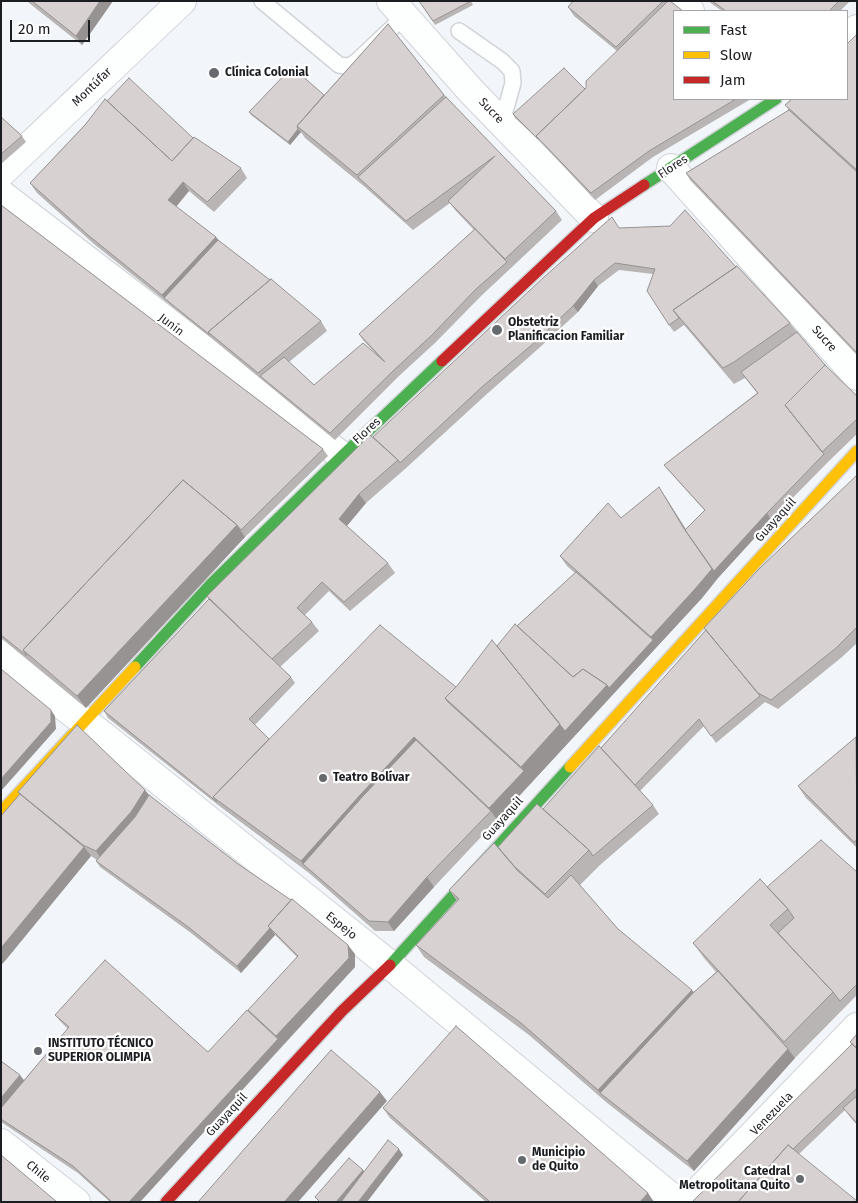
<!DOCTYPE html>
<html>
<head>
<meta charset="utf-8">
<style>
  body { margin:0 }
  #map { position:relative; width:858px; height:1203px; overflow:hidden; background:#f2f6fa; font-family:"Fira Sans",sans-serif }
  canvas { display:block }
  .frame { position:absolute; inset:0; border:2px solid #1b1d21; pointer-events:none }
  .legend { position:absolute; left:673px; top:10px; width:175px; height:90px; box-sizing:border-box; background:#fff; border:1px solid #a4a5a6; margin:0; padding:6px 9px; list-style:none; font-size:15px; color:#1b1d21 }
  .legend li { display:flex; align-items:center; gap:10px; height:25px }
  .legend b { width:25px; border:1px solid #a4a5a6 }
  .scale { position:absolute; left:10px; top:20px; width:80px; height:22px; box-sizing:border-box; border:2px solid #1b1d21; border-top:0; padding-left:6px; font-size:15px; line-height:18px; white-space:nowrap; color:#1b1d21; -webkit-text-stroke:4px #fff; paint-order:stroke }
</style>
</head>
<body>
<div id="map">
<canvas width="858" height="1203"></canvas>
<div class="frame"></div>
<ul class="legend">
<li><b style="height:6px;background:#4caf50"></b>Fast</li>
<li><b style="height:6px;background:#ffc107"></b>Slow</li>
<li><b style="height:6px;background:#c62828"></b>Jam</li>
</ul>
<div class="scale">20 m</div>
</div>
<script>
const ctx = document.querySelector('canvas').getContext('2d');
ctx.lineJoin = 'round';
const toPath = rows => new Path2D(rows.map(r => 'M' + r).join(''));
function trace(path, color, width, dash) { ctx.strokeStyle = color; ctx.lineWidth = width; ctx.lineCap = dash ? 'butt' : 'round'; ctx.setLineDash(dash || []); ctx.stroke(path); }
function fillPath(path, color) { ctx.fillStyle = color; ctx.fill(path, 'evenodd'); }
function label(font, color, halo, rows, align = 'center') {
  ctx.font = font + ' "Fira Sans",sans-serif'; ctx.lineWidth = 4.5; ctx.setLineDash([]); ctx.textBaseline = 'middle'; ctx.strokeStyle = halo; ctx.fillStyle = color; for (const [text, x, y, turn = 0] of rows) {
    ctx.save(); ctx.translate(x, y); ctx.rotate((+turn || 0) * Math.PI / 180); ctx.textAlign = isNaN(turn) ? turn : align; if (halo) ctx.strokeText(text, 0, 0); ctx.fillText(text, 0, 0); ctx.restore();
  }
}
const lane = toPath([
  [262,1,339,65,346,66,351,65,357,61,394,26,403,15],
  [459,31,502,61,512,71,513,83,506,108,498,119]
]);
const street = toPath([
  [391,1,471,91,594,218],
  [677,1,690,11],
  [847,38,857,29],
  [671,168,857,376],
  [1,173,182,1],
  [1,194,342,456],
  [1,654,66,708,97,731,390,965,677,1202],
  [1,1143,76,1202],
  [688,1202,857,1027]
]);
const fast = toPath([
  [644,185,776,99],
  [135,667,211,584,342,456,442,361],
  [390,965,570,767]
]);
const slow = toPath([
  [570,767,857,451],
  [1,812,135,667]
]);
const jam = toPath([
  [442,361,594,218,644,185],
  [166,1202,342,1011,390,965]
]);
trace(lane, '#d0d3d7', 18);
trace(street, '#d0d3d7', 30);
trace(fast, '#d0d3d7', 14);
trace(slow, '#d0d3d7', 14);
trace(jam, '#d0d3d7', 14);
trace(lane, '#fdfefe', 15);
trace(street, '#fdfefe', 28);
trace(fast, '#4caf50', 11);
trace(slow, '#ffc107', 11);
trace(jam, '#c62828', 11);
fillPath(toPath([
  [27,1,113,1,82,45,29,3],
  [419,1,471,1,473,5,435,25],
  [573,1,670,1,674,99,751,99,653,157,595,200,541,142,515,118,513,114,585,89,617,51,574,16,568,7],
  [708,1,850,1,840,11,722,11],
  [388,24,446,97,556,211,562,220,511,268,481,296,436,342,399,376,335,440,215,341,94,244,37,193,30,183,107,101,193,138,241,168,247,178,214,212,189,191,176,207,216,237,218,240,321,321,327,331,289,362,314,385,375,353,363,340,359,334,474,230,455,210,450,203,413,230,365,187,305,138,301,132,290,145,251,115,249,112,324,95],
  [857,34,857,355,690,180,686,173,789,110,785,105],
  [1,117,22,136,26,142,1,164],
  [1,205,323,449,328,456,245,537,86,708,1,638],
  [620,228,736,267,790,323,797,332,825,365,857,396,857,434,829,461,771,520,718,578,702,598,497,820,434,887,394,931,375,931,309,873,222,808,108,718,104,711,209,599,207,596,373,437],
  [619,270,653,274,669,325,674,332,684,325,734,384,745,378,757,393,664,465,669,471,705,511,686,530,665,496,621,518,560,556,567,566,575,573,517,626,456,687,269,739,255,725,295,683,291,677,280,667,319,631,312,622,305,615,329,591,350,611,395,573,388,563,347,526,366,503,405,469,488,393,538,349,578,312,598,286],
  [857,475,857,643,842,657,778,709,765,702,716,743,704,726,640,791,653,805,659,814,600,865,580,885,618,929,694,992,716,972,704,958,693,943,767,887,857,872,857,995,795,1058,694,1171,606,1102,529,1035,424,957,416,945,457,901,449,890,505,855,498,847,543,809],
  [857,738,857,848,806,798,798,786],
  [145,790,149,795,355,954,355,967,140,1202,110,1202,78,1173,1,1122,1,1061,24,1080,68,1029,60,1021,55,1015,208,1052,249,1013,297,957,275,935,241,973,191,933,100,867,96,861,97,860,91,856,1,965,1,816,20,794,18,792],
  [857,1034,857,1125,850,1117,845,1110,799,1154,694,1202,852,1044,850,1042],
  [383,1108,654,1202,486,1202,390,1118]
]), '#b9b5b4');
fillPath(toPath([
  [100,1,113,1,82,45,76,36],
  [298,129,301,132,290,145,288,142],
  [183,182,189,191,174,209,168,200],
  [216,237,223,246,164,298,162,295],
  [594,280,598,286,578,312,573,306],
  [659,487,690,536,767,513,771,520,718,578,702,598,497,820,489,808,524,771,521,767,560,724,607,685,653,640,651,637,683,527],
  [359,494,366,503,345,528,339,519],
  [237,525,245,537,86,708,77,696],
  [51,710,55,716,56,729,1,791,1,779],
  [414,737,422,749,303,864,301,861,361,794],
  [145,790,154,802,104,863,96,851],
  [84,847,91,856,5,961,1,956,1,948],
  [427,877,434,887,394,931,388,922],
  [270,928,275,935,241,973,237,966],
  [348,945,355,954,355,967,283,1045,276,1036],
  [1,956,5,961,1,965],
  [692,990,700,1002,600,1093,606,1102,598,1090],
  [278,1039,283,1045,140,1202,129,1202],
  [788,1049,795,1058,694,1171,687,1161],
  [20,1075,29,1087,1,1119,1,1098],
  [380,1092,387,1101,298,1202,285,1202,285,1201],
  [399,1149,403,1155,367,1202,358,1202],
  [363,1170,368,1177,346,1202,336,1202],
  [648,1193,654,1202,640,1202]
]), '#969392');
const building = toPath([
  [32,1,100,1,76,36,32,1],
  [419,1,471,1,433,21,419,1],
  [573,1,663,1,616,47,568,7,573,1],
  [668,1,670,1,683,11,674,11,674,99,736,99,649,151,591,193,536,136,586,88,586,81,668,1],
  [712,1,839,1,829,11,726,11,712,1],
  [388,24,444,95,357,175,297,126,388,24],
  [857,34,857,170,785,105,792,99,847,99,847,44,857,34],
  [292,67,324,95,297,126,298,129,288,142,249,112,292,67],
  [564,68,585,89,536,136,538,139,513,114,564,68],
  [129,78,193,138,172,161,107,101,129,78],
  [446,97,556,211,505,259,448,201,495,156,406,221,358,177,446,97],
  [105,99,172,161,194,137,241,168,207,202,183,182,168,200,216,237,162,295,88,235,30,183,85,125,105,99],
  [789,110,857,172,857,353,686,173,789,110],
  [1,117,22,136,1,154,1,117],
  [1,205,323,449,241,530,237,525,183,480,23,650,27,656,1,635,1,205],
  [685,210,736,267,673,310,679,318,669,325,647,291,655,269,615,263,594,280,573,306,534,343,483,386,400,463,398,460,373,437,544,277,612,217,619,228,670,226,685,210],
  [475,229,507,262,476,289,432,335,394,370,330,433,260,376,284,357,314,385,363,343,385,362,359,334,475,229],
  [218,240,270,280,208,332,210,335,164,298,218,240],
  [737,266,790,323,734,362,723,368,673,310,737,266],
  [271,279,321,321,258,373,208,332,271,279],
  [797,332,825,365,785,405,824,454,767,513,714,571,685,530,705,510,664,465,758,393,741,372,797,332],
  [825,365,857,396,857,419,822,452,785,405,825,365],
  [370,435,398,460,359,494,339,519,388,563,344,602,322,582,297,608,312,622,272,659,207,596,370,435],
  [857,475,857,627,836,648,771,700,758,693,704,628,758,570,857,475],
  [183,480,237,525,77,696,23,650,183,480],
  [659,487,683,527,712,569,695,589,651,637,560,556,608,503,621,518,659,487],
  [576,572,653,640,609,688,607,685,583,669,573,677,517,626,576,572],
  [209,599,291,677,249,719,269,739,213,797,217,802,104,711,209,599],
  [515,624,573,677,583,669,607,685,565,731,497,646,515,624],
  [380,625,456,687,445,698,448,702,524,771,489,808,414,737,361,794,301,861,213,797,380,625],
  [706,630,760,696,711,736,699,719,635,785,601,748,706,630],
  [492,640,560,724,521,767,445,698,457,686,492,640],
  [1,669,51,710,51,722,1,779,1,669],
  [77,725,145,790,131,812,96,851,83,845,18,792,77,725],
  [856,737,857,840,854,842,798,786,856,737],
  [416,740,491,811,427,877,388,922,369,921,303,864,363,796,416,740],
  [599,746,653,805,593,856,589,850,543,809,599,746],
  [20,794,84,847,1,948,1,816,20,794],
  [149,795,238,864,291,900,268,926,270,928,237,966,187,926,96,861,135,817,149,795],
  [537,804,589,850,545,894,515,867,498,847,537,804],
  [821,840,857,872,857,984,840,1001,833,992,778,933,794,918,788,909,767,887,821,840],
  [494,843,518,871,548,898,571,875,618,929,692,990,598,1090,521,1023,416,945,459,899,449,890,494,843],
  [760,879,788,909,770,925,833,992,784,1042,693,943,760,879],
  [292,899,348,945,349,958,276,1036,248,1010,298,956,268,926,292,899],
  [105,960,208,1052,247,1010,278,1039,129,1202,112,1202,73,1166,1,1119,1,1108,69,1027,55,1015,105,960],
  [718,971,788,1049,687,1161,600,1093,694,992,718,971],
  [456,1026,648,1193,640,1202,488,1202,489,1201,383,1108,456,1026],
  [857,1034,857,1048,850,1042,857,1034],
  [852,1044,857,1049,857,1088,793,1149,788,1145,738,1202,694,1202,693,1201,852,1044],
  [331,1050,380,1092,285,1201,286,1202,198,1202,331,1050],
  [1,1061,20,1075,1,1098,1,1061],
  [857,1096,857,1123,843,1108,857,1096],
  [388,1140,399,1149,358,1202,341,1202,388,1140],
  [788,1145,857,1201,857,1202,738,1202,788,1145],
  [1,1155,57,1202,1,1202,1,1155],
  [349,1158,363,1170,336,1202,320,1202,315,1197,349,1158]
]);
fillPath(building, '#d7d2d1');
trace(building, '#969392', 1);
for (const [x, y, r, color] of [
  [214,73,6,"#66696d"],
  [497,330,6,"#66696d"],
  [323,778,5,"#66696d"],
  [38,1051,5,"#66696d"],
  [522,1160,5,"#66696d"],
  [800,1179,5,"#66696d"]
]) { const dot = new Path2D(); dot.arc(x, y, r, 0, 2 * Math.PI); ctx.fillStyle = color; ctx.fill(dot); trace(dot, '#fff', 2); }
label('bold 12px', '#1b1d21', '#fff', [
  ["Clínica Colonial",225,73],
  ["Obstetriz",508,323],
  ["Planificacion Familiar",508,337],
  ["Teatro Bolívar",333,778],
  ["INSTITUTO TÉCNICO",48,1044],
  ["SUPERIOR OLIMPIA",48,1058],
  ["Municipio",532,1153],
  ["de Quito",532,1167],
  ["Catedral",790,1172,"right"],
  ["Metropolitana Quito",790,1186,"right"]
], 'left');
label('12px', '#1b1d21', '#fff', [
  ["Montúfar",92,87,-44],
  ["Sucre",491,111,46],
  ["Flores",673,167,-33],
  ["Junín",171,325,37],
  ["Sucre",824,339,48],
  ["Flores",367,431,-43],
  ["Guayaquil",776,520,-48],
  ["Guayaquil",503,819,-48],
  ["Espejo",341,926,39],
  ["Venezuela",772,1114,-46],
  ["Guayaquil",227,1115,-47],
  ["Chile",38,1172,39]
]);
</script>
</body>
</html>
